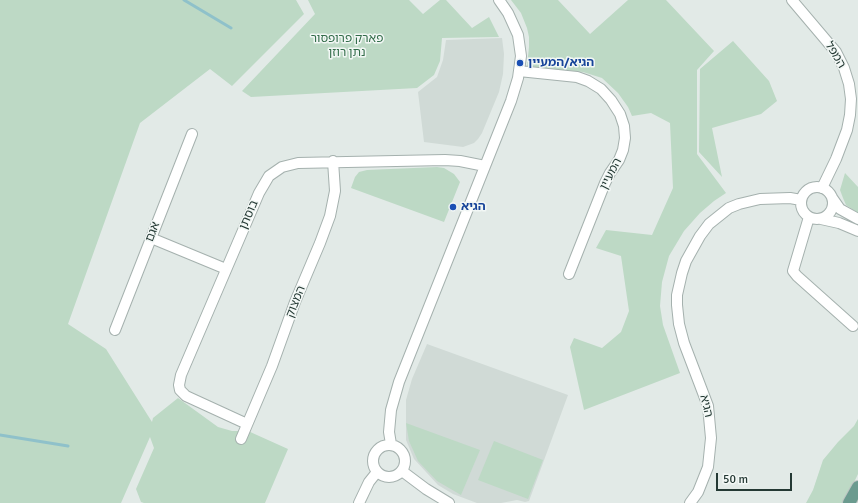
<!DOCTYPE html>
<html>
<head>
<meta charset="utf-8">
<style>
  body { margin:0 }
  #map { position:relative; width:858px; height:503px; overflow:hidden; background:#e2eae7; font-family:Signika,sans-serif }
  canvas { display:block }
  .scale { position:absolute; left:716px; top:473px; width:76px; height:18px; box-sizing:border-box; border:2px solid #243934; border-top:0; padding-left:5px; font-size:12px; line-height:14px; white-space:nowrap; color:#243934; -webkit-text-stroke:3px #f2f7f5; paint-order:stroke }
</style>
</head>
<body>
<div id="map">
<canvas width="858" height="503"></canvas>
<div class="scale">50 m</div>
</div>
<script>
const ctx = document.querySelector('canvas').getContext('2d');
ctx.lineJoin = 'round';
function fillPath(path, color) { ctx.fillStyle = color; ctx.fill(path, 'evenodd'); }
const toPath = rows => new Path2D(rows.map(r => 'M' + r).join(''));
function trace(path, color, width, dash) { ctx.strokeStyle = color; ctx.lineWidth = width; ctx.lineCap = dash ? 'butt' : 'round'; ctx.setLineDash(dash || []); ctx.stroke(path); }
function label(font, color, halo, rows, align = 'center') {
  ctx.font = font + ' Signika,"Noto Sans Hebrew",sans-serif'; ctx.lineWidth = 3; ctx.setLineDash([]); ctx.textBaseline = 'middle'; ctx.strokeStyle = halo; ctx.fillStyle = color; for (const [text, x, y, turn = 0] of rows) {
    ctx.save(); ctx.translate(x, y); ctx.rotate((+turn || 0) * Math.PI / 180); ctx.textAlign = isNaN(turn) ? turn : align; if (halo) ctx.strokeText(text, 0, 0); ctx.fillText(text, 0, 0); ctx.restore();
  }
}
fillPath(toPath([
  [502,38,504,54,503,74,499,92,482,133,478,139,474,143,463,147,424,142,418,92,437,77,443,60,446,40],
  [427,344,568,395,529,501,525,502,517,500,501,503,477,503,453,494,438,485,414,459,406,440,406,400,412,379]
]), '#d0dad6');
fillPath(toPath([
  [0,0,296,0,304,14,232,86,210,69,140,123,68,324,106,349,152,422,153,418,178,398,218,427,232,431,248,431,288,449,265,503,144,503,141,502,136,489,154,448,150,437,121,503,0,503],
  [308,0,409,0,423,14,440,0,446,0,472,28,489,17,499,37,442,38,440,61,434,75,417,88,251,97,242,91,315,14],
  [511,0,558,0,590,34,628,0,666,0,714,51,697,70,697,154,726,193,714,201,700,213,684,231,669,256,662,282,660,306,663,325,680,373,584,410,570,347,574,338,602,348,621,332,629,311,621,256,596,248,606,230,652,235,673,188,670,123,651,113,632,116,628,107,618,93,602,78,583,72,527,66,529,47,529,37,527,28,521,13],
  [733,41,769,81,777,101,761,114,712,128,722,177,699,152,700,69],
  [437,167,444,168,454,174,460,182,444,222,351,188,355,177,359,172,367,170],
  [845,173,858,187,858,213,846,205,843,198,840,190],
  [858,419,858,474,844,503,806,503,813,490,823,460,838,442,854,426],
  [406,423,480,450,461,495,437,481,418,461,409,441],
  [494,441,543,460,528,499,478,480]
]), '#bdd9c5');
trace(toPath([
  [184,0,231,28],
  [0,435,68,446]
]), '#8fc1ca', 3);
const minor = toPath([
  [792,0,836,52,844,68,849,84,851,99,850,115,847,130,836,159,822,188],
  [519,71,577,77,588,81,601,89,611,100,620,114,624,126,625,138,623,150,619,160,610,173,605,183,569,274],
  '801 203a16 16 0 1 1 32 0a16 16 0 1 1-32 0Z',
  [833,199,840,209,858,219],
  [809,217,793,271,797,276,853,326],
  [821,219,839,223,858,231],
  [151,238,226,269],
  [115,330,192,134],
  [247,424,186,396,180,390,179,385,181,375,259,193,269,176,282,167,298,163,445,160,460,161,485,166],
  [241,439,272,366,295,302,320,243,330,216,335,191,333,161],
  [391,444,389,432,391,410,399,382,511,101,518,78,521,56,518,35,508,13,499,0],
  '373 461a16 16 0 1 1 32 0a16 16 0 1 1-32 0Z',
  [402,471,426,489,449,503],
  [359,503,369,482,377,472],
  [690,503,698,492,708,467,711,438,708,406,684,343,679,324,677,305,677,295,682,273,686,261,700,236,709,224,729,208,739,204,760,199,790,198,801,200]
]);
const major = toPath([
  [849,503,858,487]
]);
trace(minor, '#a5b1ae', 12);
trace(major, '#bdc4c2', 14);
trace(minor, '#fff', 10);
trace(major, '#6b9b8f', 12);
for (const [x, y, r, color] of [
  [520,63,4,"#1a4fb4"],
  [453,207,4,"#1a4fb4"]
]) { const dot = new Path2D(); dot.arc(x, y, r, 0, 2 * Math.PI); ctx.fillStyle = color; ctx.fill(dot); trace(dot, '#f2f7f5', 1.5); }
label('12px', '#326c49', '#f2f7f5', [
  ["פארק פרופסור",347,39],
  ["נתן רוזן",347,53]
]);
label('12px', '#243934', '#f2f7f5', [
  ["המפל",835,55,59],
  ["המעיין",611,174,-63],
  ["בוסתן",249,215,-67],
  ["אגם",153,232,-69],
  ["המצוק",296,302,-68],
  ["הגיא",706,406,77]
]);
label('bold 12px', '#164399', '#f2f7f5', [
  ["הגיא/המעיין",528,63],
  ["הגיא",461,207]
], 'left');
</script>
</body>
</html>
